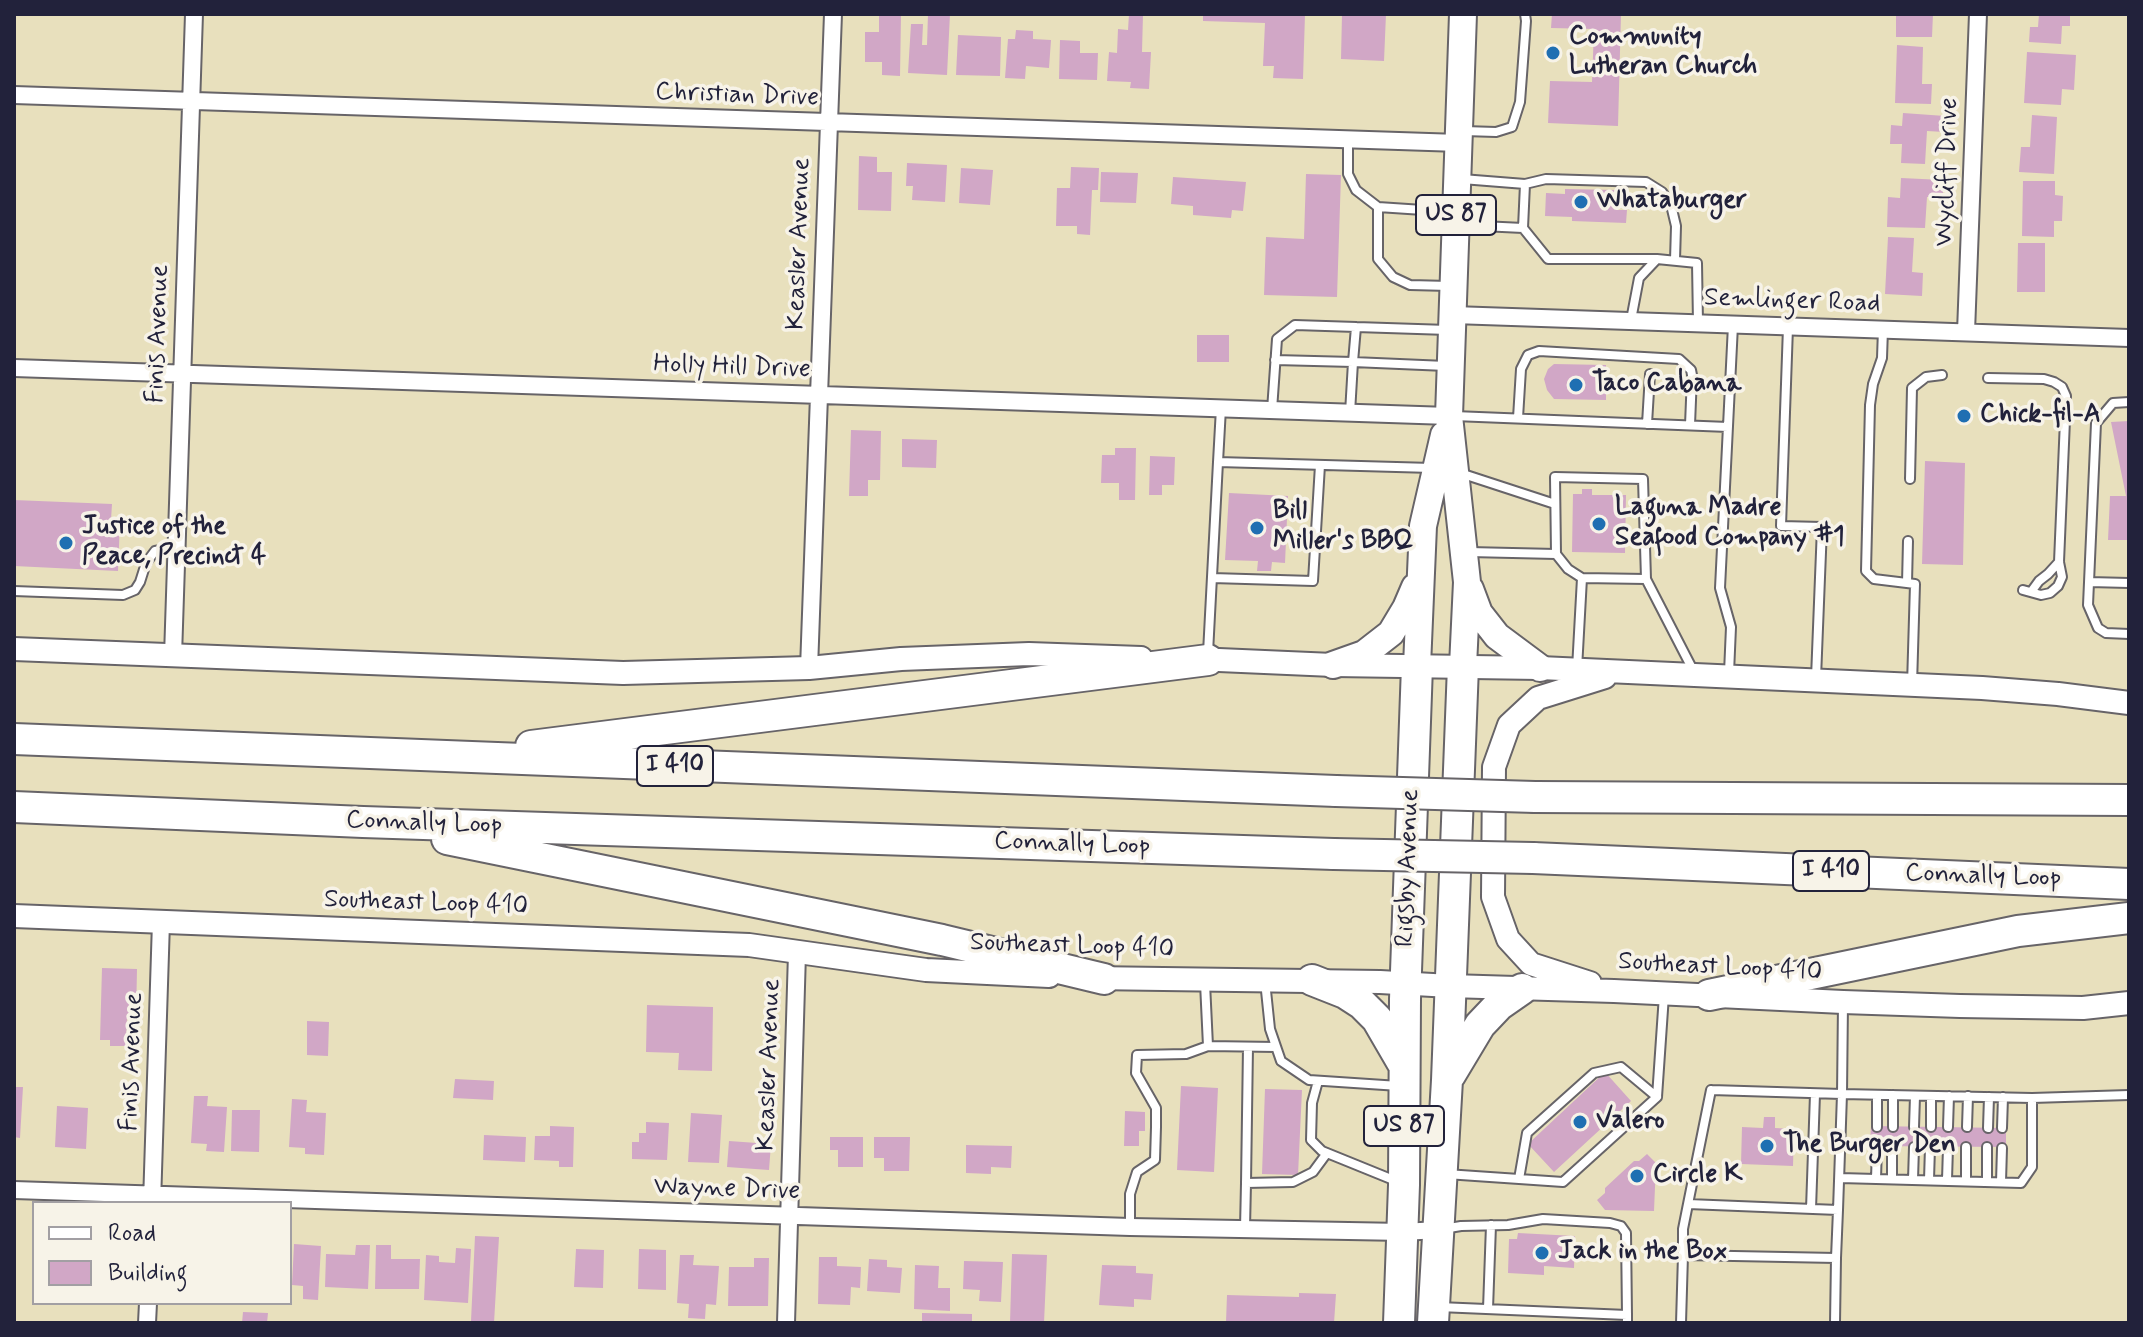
<!DOCTYPE html>
<html>
<head>
<meta charset="utf-8">
<style>
  body { margin:0 }
  #map { position:relative; width:2143px; height:1337px; overflow:hidden; background:#e8e0bd; font-family:Mynerve,sans-serif }
  canvas { display:block }
  .frame { position:absolute; inset:0; border:16px solid #22223b; pointer-events:none }
  .legend { position:absolute; left:32px; top:1201px; width:260px; height:104px; box-sizing:border-box; background:#f7f3e8; border:2px solid #a29fa3; margin:0; padding:10px 14px; list-style:none; font-size:24px; color:#22223b }
  .legend li { display:flex; align-items:center; gap:16px; height:40px }
  .legend b { width:40px; border:2px solid #a29fa3 }
</style>
</head>
<body>
<div id="map">
<canvas width="2143" height="1337"></canvas>
<div class="frame"></div>
<ul class="legend">
<li><b style="height:10px;background:#fff"></b>Road</li>
<li><b style="height:22px;background:#d1a7c6"></b>Building</li>
</ul>
</div>
<script>
const ctx = document.querySelector('canvas').getContext('2d');
ctx.lineJoin = 'round';
function fillPath(path, color) { ctx.fillStyle = color; ctx.fill(path, 'evenodd'); }
const toPath = rows => new Path2D(rows.map(r => 'M' + r).join(''));
function trace(path, color, width, dash) { ctx.strokeStyle = color; ctx.lineWidth = width; ctx.lineCap = dash ? 'butt' : 'round'; ctx.setLineDash(dash || []); ctx.stroke(path); }
function label(font, color, halo, rows, align = 'center') {
  ctx.font = font + ' Mynerve,sans-serif'; ctx.lineWidth = 7; ctx.setLineDash([]); ctx.textBaseline = 'middle'; ctx.strokeStyle = halo; ctx.fillStyle = color; for (const [text, x, y, turn = 0] of rows) {
    ctx.save(); ctx.translate(x, y); ctx.rotate((+turn || 0) * Math.PI / 180); ctx.textAlign = isNaN(turn) ? turn : align; if (halo) ctx.strokeText(text, 0, 0); ctx.fillText(text, 0, 0); ctx.restore();
  }
}
fillPath(toPath([
  [879,14,901,14,900,76,882,75,882,62,865,62,865,32,879,32],
  [928,14,950,14,947,75,908,73,911,24,923,24,922,45,927,45],
  [1129,14,1143,14,1142,52,1151,52,1149,89,1130,88,1131,82,1107,81,1109,52,1117,53,1118,29,1128,30],
  [1203,14,1305,14,1303,79,1273,78,1274,66,1263,66,1265,23,1203,21],
  [1342,14,1386,14,1384,61,1341,59],
  [1552,14,1621,14,1618,126,1548,123,1550,81,1592,82,1594,29,1551,28],
  [1896,14,1933,14,1932,37,1896,37],
  [2039,14,2070,14,2070,26,2062,26,2061,44,2029,42,2030,27,2038,27],
  [1016,30,1033,31,1033,39,1051,40,1049,68,1026,66,1025,79,1005,78,1008,39,1015,39],
  [958,35,1001,37,1000,76,956,75],
  [1060,40,1080,41,1080,53,1098,53,1097,80,1059,79],
  [1897,45,1923,47,1922,84,1932,84,1931,104,1895,103],
  [2027,52,2076,55,2074,90,2062,89,2061,105,2024,103],
  [1903,113,1945,116,1944,132,1927,131,1925,164,1901,163,1902,144,1890,144,1891,125,1902,126],
  [2032,115,2057,117,2054,174,2019,172,2021,147,2030,147],
  [859,156,877,157,877,172,892,172,891,211,858,210],
  [907,163,947,165,945,202,912,200,913,186,906,186],
  [1071,167,1099,168,1098,190,1092,190,1090,235,1077,234,1077,226,1056,226,1057,188,1070,188],
  [961,168,993,170,990,205,959,203],
  [1101,172,1138,173,1136,203,1100,202],
  [1306,174,1341,175,1337,297,1264,295,1266,237,1304,239],
  [1173,177,1246,182,1243,211,1232,210,1231,218,1193,215,1193,206,1171,204],
  [1901,178,1943,180,1943,197,1927,197,1925,228,1887,227,1888,197,1900,198],
  [2023,181,2055,181,2055,195,2063,196,2062,221,2054,221,2054,237,2022,236],
  [1565,189,1616,190,1616,210,1627,210,1626,223,1572,221,1572,217,1545,216,1546,193,1565,194],
  [1888,237,1914,238,1912,272,1923,273,1922,296,1885,294],
  [2018,243,2045,243,2045,292,2017,292],
  [1197,335,1229,335,1229,362,1197,362],
  [1554,364,1606,365,1606,400,1554,399,1547,390,1544,379,1548,369],
  [2129,421,2129,540,2108,540,2110,496,2126,496,2111,422],
  [851,430,881,431,880,480,868,480,868,496,849,496],
  [902,439,937,440,936,468,902,467],
  [1115,448,1136,448,1135,500,1119,500,1119,483,1101,483,1102,455,1115,455],
  [1150,456,1175,457,1174,485,1162,485,1162,495,1149,495],
  [1925,461,1965,463,1963,565,1922,564],
  [1582,489,1592,489,1592,495,1626,495,1625,553,1572,552,1573,494,1582,494],
  [1229,493,1288,496,1285,563,1272,562,1271,571,1257,571,1258,561,1225,560],
  [14,500,112,504,111,520,120,520,118,571,14,566],
  [102,968,137,969,136,1019,127,1019,126,1046,110,1046,110,1040,100,1040],
  [647,1005,713,1007,712,1071,678,1070,679,1053,646,1052],
  [307,1021,329,1022,328,1056,307,1055],
  [1605,1072,1631,1101,1554,1172,1528,1144],
  [455,1079,494,1081,493,1100,453,1098],
  [1181,1086,1218,1088,1214,1172,1177,1170],
  [14,1087,23,1087,20,1138,14,1137],
  [1265,1089,1302,1090,1298,1175,1262,1174],
  [194,1096,208,1096,207,1106,227,1107,224,1152,206,1151,207,1144,191,1143],
  [292,1099,307,1100,306,1112,326,1113,324,1155,305,1154,305,1148,289,1147],
  [57,1106,88,1108,86,1149,55,1147],
  [232,1110,260,1110,259,1152,231,1151],
  [1125,1111,1145,1112,1145,1131,1139,1131,1139,1146,1124,1146],
  [691,1113,722,1115,719,1163,688,1162],
  [1764,1117,1775,1117,1775,1128,1794,1129,1793,1166,1741,1164,1742,1127,1763,1128],
  [646,1122,669,1123,667,1160,632,1159,632,1142,639,1142,639,1133,646,1133],
  [550,1126,574,1127,573,1167,559,1167,559,1161,534,1160,535,1136,550,1136],
  [1871,1126,2006,1128,2006,1147,1870,1146],
  [484,1135,526,1137,525,1162,483,1160],
  [830,1137,863,1137,863,1167,838,1167,838,1150,830,1150],
  [874,1137,910,1137,909,1171,884,1171,884,1158,874,1158],
  [729,1141,771,1144,769,1170,727,1167],
  [966,1145,1012,1146,1011,1168,991,1167,991,1174,966,1173],
  [1647,1154,1656,1163,1654,1211,1605,1210,1597,1200,1605,1193,1605,1188,1634,1161,1639,1161],
  [1518,1233,1575,1236,1574,1268,1544,1266,1544,1275,1508,1273,1509,1239,1517,1239],
  [475,1236,499,1237,494,1323,471,1321],
  [294,1244,321,1246,318,1300,303,1299,303,1286,292,1285],
  [356,1245,370,1245,368,1289,325,1287,326,1254,355,1255],
  [376,1245,391,1245,391,1259,420,1259,419,1289,375,1289],
  [456,1248,471,1249,468,1303,424,1300,426,1255,439,1256,439,1262,455,1263],
  [576,1249,604,1250,603,1288,574,1287],
  [639,1249,666,1250,666,1290,638,1289],
  [1012,1254,1047,1255,1044,1323,1010,1323],
  [680,1255,694,1255,693,1265,719,1266,716,1305,706,1304,705,1319,688,1318,689,1304,677,1303],
  [819,1257,837,1257,837,1266,861,1267,860,1288,851,1287,850,1305,818,1304],
  [754,1258,769,1258,768,1306,728,1306,729,1267,754,1267],
  [869,1259,887,1260,887,1267,902,1268,900,1293,867,1291],
  [964,1261,1003,1262,1001,1302,979,1301,980,1290,963,1289],
  [915,1265,939,1266,938,1288,950,1288,950,1311,914,1309],
  [1102,1265,1136,1266,1136,1273,1153,1274,1151,1300,1134,1299,1134,1307,1099,1305],
  [1299,1293,1336,1294,1334,1323,1226,1322,1227,1295,1299,1297],
  [243,1312,268,1313,267,1323,242,1323],
  [922,1313,972,1314,972,1323,922,1323]
]), '#d1a7c6');
const lane = toPath([
  [1464,131,1496,132,1512,127,1520,102,1526,21,1525,14],
  [1348,139,1348,174,1356,190,1378,207,1378,259,1393,277,1410,285,1449,286],
  [1462,179,1525,184,1546,179,1646,182,1662,192,1671,205,1676,226,1675,260],
  [1378,207,1453,212],
  [1461,225,1523,228,1548,259,1657,259],
  [1523,228,1525,184],
  [1631,320,1639,278,1657,259,1697,263,1698,323],
  [1788,327,1781,526,1822,527,1816,678],
  [1883,329,1882,358,1873,384,1870,405,1866,571,1874,579,1915,584,1912,685],
  [1275,360,1353,362,1356,327],
  [1988,378,2044,379,2054,382,2062,387,2066,396,2059,562,2062,577,2058,586,2050,593,2041,595,2023,590],
  [2129,402,2113,403,2096,423,2088,605,2098,628,2106,633,2129,634],
  [1221,408,1218,462,1432,468],
  [1272,410,1277,339,1295,325,1448,330],
  [1350,413,1353,362,1446,366],
  [1454,416,1728,427],
  [1518,418,1521,369,1528,355,1539,351,1679,359,1691,370,1692,375,1690,425],
  [1647,424,1650,374],
  [1460,473,1555,504],
  [1910,479,1912,388,1926,377,1942,375],
  [1469,552,1556,554],
  [1212,578,1313,581,1320,465],
  [1646,579,1582,578,1568,569,1556,554,1555,477,1643,479,1646,579,1694,672],
  [2089,582,2129,583],
  [1907,583,1908,541],
  [14,591,123,595,135,590,140,582,146,563,155,551,177,547],
  [2031,592,2039,581,2048,574,2059,562],
  [1208,653,1218,462],
  [1577,669,1582,578],
  [1729,673,1731,627,1720,588,1733,325],
  [1265,981,1270,1029,1281,1061,1309,1080,1399,1086],
  [1205,983,1208,1046,1276,1047],
  [1843,1003,1842,1094,2032,1098,2129,1095],
  [1318,1081,1312,1103,1311,1140,1322,1151,1396,1181],
  [1711,1090,1842,1094,1838,1210,1688,1204,1711,1090],
  [1877,1127,1877,1095],
  [1893,1127,1893,1095],
  [1914,1127,1915,1096],
  [1931,1127,1931,1096],
  [1948,1127,1949,1096],
  [1967,1127,1968,1096],
  [1988,1128,1989,1097],
  [2002,1128,2003,1097],
  [1446,1174,1563,1182,1657,1097,1664,995],
  [1840,1178,2021,1183,2032,1167,2032,1098],
  [1519,1179,1527,1133,1594,1073,1621,1067,1657,1097],
  [1876,1179,1877,1146],
  [1892,1179,1892,1147],
  [1913,1180,1914,1147],
  [1929,1180,1930,1147],
  [1947,1180,1948,1147],
  [1966,1181,1966,1147],
  [1987,1182,1987,1147],
  [2001,1182,2002,1148],
  [1246,1183,1248,1047],
  [1688,1204,1683,1229,1683,1255,1836,1258,1838,1210],
  [1811,1209,1815,1094],
  [1130,1227,1130,1194,1137,1172,1155,1160,1156,1127,1156,1108,1136,1073,1137,1055,1186,1054,1208,1046],
  [1245,1228,1246,1183,1293,1182,1313,1172,1327,1153],
  [1443,1229,1461,1226,1508,1225,1543,1219,1610,1223,1621,1226,1626,1233,1627,1315],
  [1439,1307,1627,1315,1627,1323],
  [1488,1309,1491,1225],
  [1681,1323,1683,1255],
  [1835,1323,1836,1258]
]);
const street = toPath([
  [14,95,1459,143],
  [1453,315,2129,338],
  [1966,332,1978,14],
  [14,368,1449,416],
  [173,656,194,14],
  [809,668,833,14],
  [14,1190,1130,1227,1403,1232,1438,1230],
  [152,1203,161,922],
  [147,1323,148,1303],
  [786,1323,797,953]
]);
const secondary = toPath([
  [14,649,623,673,809,668,901,659,1029,654,1141,658],
  [1196,659,1333,665,1540,668,1982,688,2058,694,2129,703],
  [14,916,749,945,926,970,1049,976],
  [1091,978,1380,982,1450,986,1614,991,1843,1002,1960,1006,2083,1008,2129,1003],
  [1590,983,1531,964,1508,939,1493,897,1494,767,1509,725,1538,698,1605,677]
]);
const primary = toPath([
  [1470,589,1479,613,1497,636,1540,668],
  [1333,665,1364,654,1391,633,1406,608,1415,587],
  [1417,666,1423,526,1444,435],
  [1463,666,1467,582,1449,416,1463,14]
]);
const highway = toPath([
  [14,739,1336,791],
  [531,746,1208,660],
  [1535,797,2129,800],
  [14,807,363,822,1334,854],
  [447,839,942,940,1104,979],
  [1533,858,2129,884],
  [1312,980,1345,993,1362,1004,1377,1019,1402,1062],
  [1709,995,2018,931,2129,918],
  [1450,1075,1480,1025,1499,1005,1522,989],
  [1399,1323,1404,1185,1405,999,1417,666],
  [1433,1323,1447,1080,1463,666]
]);
trace(lane, '#676468', 12);
trace(street, '#676468', 20);
trace(secondary, '#676468', 26);
trace(primary, '#676468', 30);
trace(highway, '#676468', 34);
trace(lane, '#fff', 8);
trace(street, '#fff', 16);
trace(secondary, '#fff', 22);
trace(primary, '#fff', 26);
trace(highway, '#fff', 30);
const highwayBridge = toPath([
  [1336,791,1535,797],
  [1334,854,1533,858]
]);
trace(highwayBridge, '#676468', 34, []);
trace(highwayBridge, '#fff', 30);
for (const [x, y, r, color] of [
  [1553,53,8,"#1f6fb2"],
  [1581,202,8,"#1f6fb2"],
  [1576,385,8,"#1f6fb2"],
  [1964,416,8,"#1f6fb2"],
  [1599,524,8,"#1f6fb2"],
  [1257,528,8,"#1f6fb2"],
  [66,543,8,"#1f6fb2"],
  [1580,1122,8,"#1f6fb2"],
  [1767,1146,8,"#1f6fb2"],
  [1637,1176,8,"#1f6fb2"],
  [1542,1253,8,"#1f6fb2"]
]) { const dot = new Path2D(); dot.arc(x, y, r, 0, 2 * Math.PI); ctx.fillStyle = color; ctx.fill(dot); trace(dot, '#f7f3e8', 3); }
for (const [x, y, w] of [
  [1456,215,80],
  [675,766,76],
  [1831,871,76],
  [1404,1126,80]
]) { const box = new Path2D(); box.roundRect(x - w / 2, y - 20, w, 40, 6); ctx.fillStyle = '#f7f3e8'; ctx.fill(box); trace(box, '#22223b', 2); }
label('bold 24px', '#22223b', null, [
  ["US 87",1456,215],
  ["I 410",675,766],
  ["I 410",1831,871],
  ["US 87",1404,1126]
]);
label('bold 26px', '#22223b', '#f7f3e8', [
  ["Community",1569,38],
  ["Lutheran Church",1569,68],
  ["Whataburger",1597,202],
  ["Taco Cabana",1592,385],
  ["Chick-fil-A",1980,416],
  ["Laguna Madre",1615,509],
  ["Seafood Company #1",1615,539],
  ["Bill",1273,513],
  ["Miller's BBQ",1273,543],
  ["Justice of the",82,528],
  ["Peace, Precinct 4",82,558],
  ["Valero",1596,1122],
  ["The Burger Den",1783,1146],
  ["Circle K",1653,1176],
  ["Jack in the Box",1558,1253]
], 'left');
label('26px', '#22223b', '#f7f3e8', [
  ["Christian Drive",737,96,2],
  ["Wycliff Drive",1948,172,-88],
  ["Keasler Avenue",800,244,-88],
  ["Semlinger Road",1792,302,2],
  ["Finis Avenue",159,334,-88],
  ["Holly Hill Drive",732,368,2],
  ["Connally Loop",424,824,2],
  ["Connally Loop",1072,845,2],
  ["Rigsby Avenue",1409,868,-88],
  ["Connally Loop",1983,877,2],
  ["Southeast Loop 410",426,904,2],
  ["Southeast Loop 410",1072,947,2],
  ["Southeast Loop 410",1720,968,3],
  ["Finis Avenue",133,1062,-88],
  ["Keasler Avenue",770,1065,-88],
  ["Wayne Drive",727,1190,2]
]);
</script>
</body>
</html>
